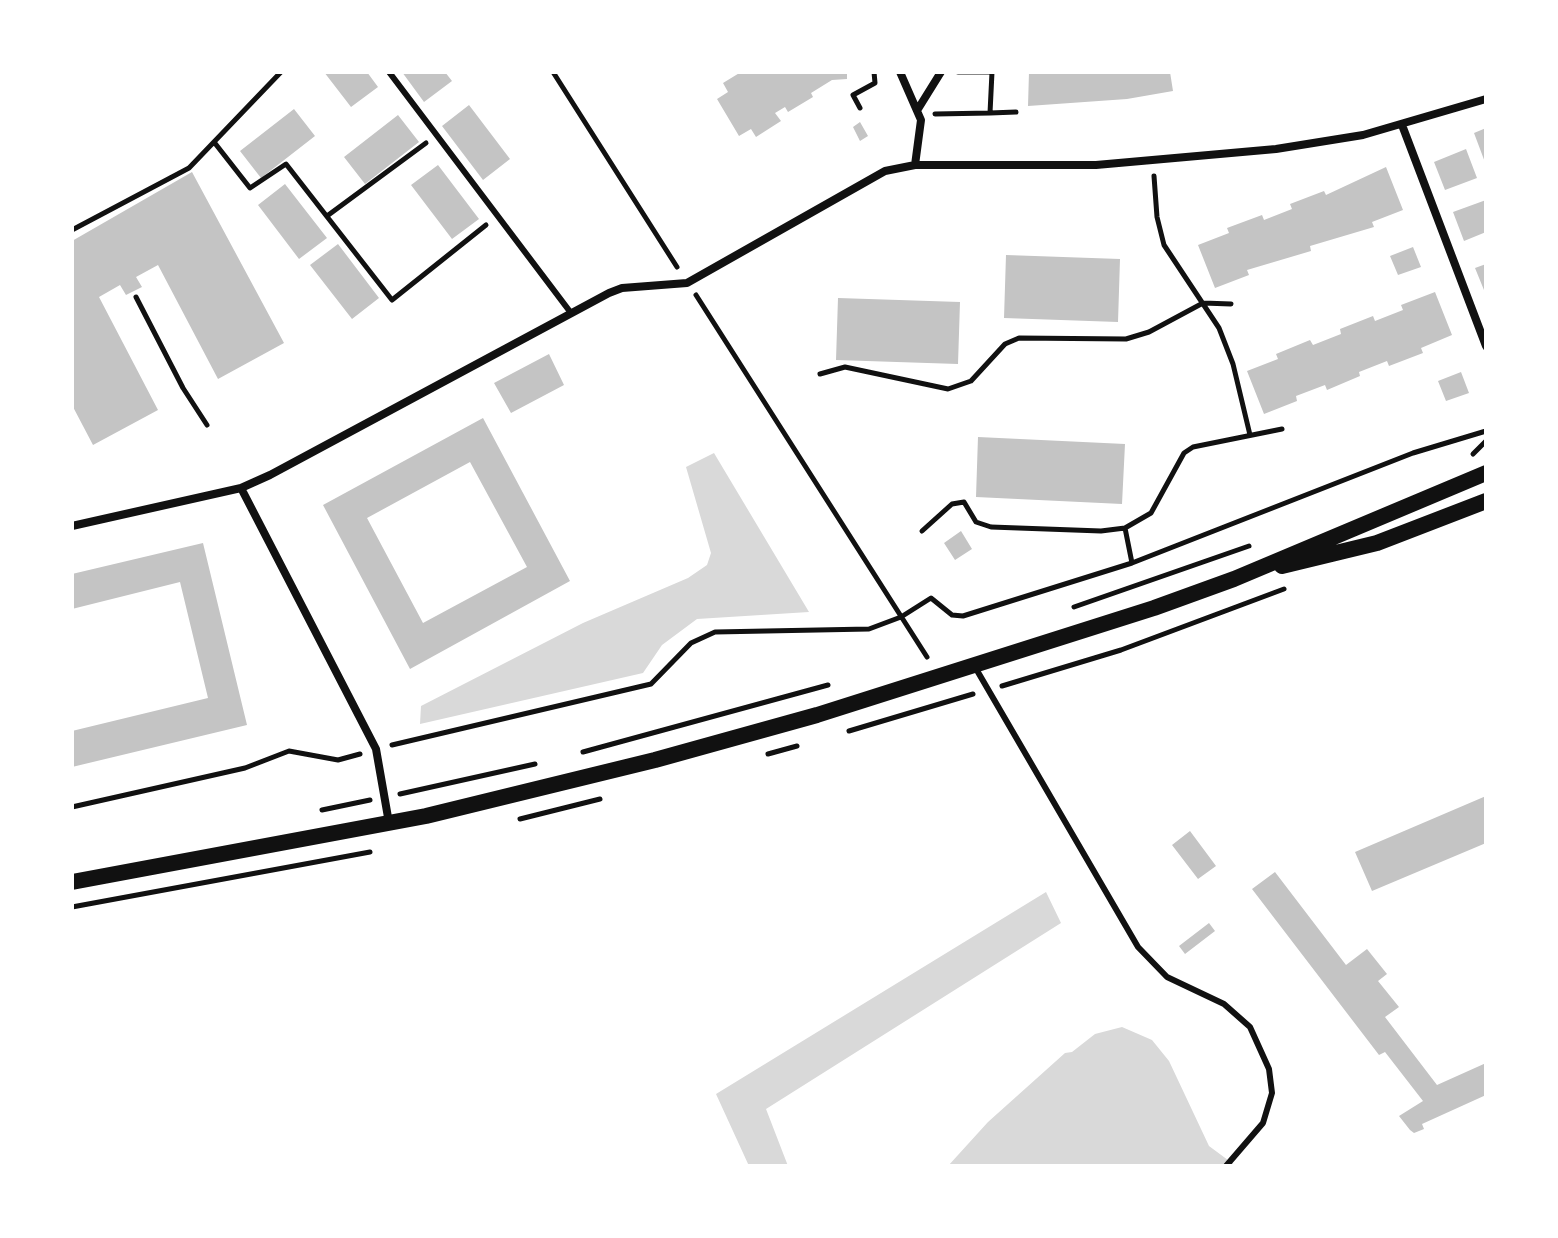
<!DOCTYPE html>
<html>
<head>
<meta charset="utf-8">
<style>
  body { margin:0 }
  #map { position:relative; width:1558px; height:1238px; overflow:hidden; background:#fff; font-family:Rubik,sans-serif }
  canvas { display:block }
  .frame { position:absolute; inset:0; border:74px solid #fff; pointer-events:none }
</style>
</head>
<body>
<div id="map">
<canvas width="1558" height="1238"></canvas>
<div class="frame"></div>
</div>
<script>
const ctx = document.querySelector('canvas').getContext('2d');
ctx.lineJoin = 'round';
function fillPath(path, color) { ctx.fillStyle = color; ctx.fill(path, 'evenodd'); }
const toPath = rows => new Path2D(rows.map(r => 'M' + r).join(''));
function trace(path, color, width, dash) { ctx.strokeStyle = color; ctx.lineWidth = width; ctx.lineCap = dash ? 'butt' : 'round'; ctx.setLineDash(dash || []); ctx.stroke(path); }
fillPath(toPath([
  [714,453,809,612,697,619,662,645,643,673,420,724,421,706,583,623,688,578,707,565,711,553,686,467],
  [1046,892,1061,923,766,1109,788,1166,749,1166,716,1094],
  [1122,1027,1152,1040,1169,1061,1209,1146,1236,1166,948,1166,988,1122,1065,1053,1072,1052,1095,1034]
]), '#d9d9d9');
fillPath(toPath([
  [324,72,367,72,378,87,351,107],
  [402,72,445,72,452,81,424,102],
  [741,72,847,72,847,79,832,80,811,93,813,97,788,112,785,107,775,113,781,121,756,137,751,129,739,136,717,99,728,92,723,83],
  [1029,72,1170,72,1173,91,1127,99,1028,106],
  [469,105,510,159,483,180,442,126],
  [294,109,315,136,261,178,240,151],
  [398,115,419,142,365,184,344,157],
  [860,122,868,136,860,141,853,127],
  [1486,128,1486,165,1474,133],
  [1466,149,1477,178,1445,190,1434,162],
  [438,165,479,219,452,239,411,185],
  [1386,167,1403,210,1372,222,1374,227,1310,246,1311,251,1247,270,1249,275,1215,288,1198,245,1229,233,1227,228,1262,215,1264,220,1292,209,1290,204,1324,191,1326,195],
  [192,172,284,343,218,379,158,265,136,277,142,287,126,295,120,285,99,297,158,410,93,445,72,405,72,241],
  [285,184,327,238,299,259,258,205],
  [1486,200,1486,232,1464,241,1453,212],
  [338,244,379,298,352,319,310,265],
  [1413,247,1421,267,1398,275,1390,256],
  [1006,255,1120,259,1118,322,1004,318],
  [1486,264,1486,295,1475,268],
  [1435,292,1452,335,1421,348,1423,353,1389,366,1387,361,1359,372,1360,376,1327,390,1325,385,1296,396,1297,401,1264,414,1247,371,1278,359,1276,354,1310,340,1313,345,1341,334,1340,329,1373,316,1375,321,1403,310,1401,305],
  [838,298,960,302,958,364,836,360],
  [549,354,564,385,511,413,494,383],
  [1461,372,1469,393,1446,401,1438,381],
  [483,418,570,581,410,669,323,505],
  [470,462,527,567,423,623,367,518],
  [978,437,1125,444,1122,504,976,497],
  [961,531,972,549,955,560,944,543],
  [203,543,247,725,72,767,72,731,208,698,180,582,72,609,72,574],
  [1486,796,1486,843,1372,891,1355,852],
  [1190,831,1216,866,1198,879,1172,845],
  [1275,872,1346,965,1367,949,1387,974,1378,981,1399,1007,1385,1017,1437,1085,1486,1063,1486,1095,1422,1124,1424,1129,1414,1133,1410,1130,1399,1116,1423,1101,1385,1052,1379,1055,1252,889],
  [1209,923,1215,931,1185,954,1179,946]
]), '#c4c4c4');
trace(toPath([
  [553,72,677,267],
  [958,72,992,72,990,113,1016,112],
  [860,108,853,95,875,83,874,72],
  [935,114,990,113],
  [214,142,250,188,286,164,392,300,486,225],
  [1154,176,1157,217,1164,245,1219,328,1233,364,1250,435],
  [327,216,426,143],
  [72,230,189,168,281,72],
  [696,295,927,657],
  [136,297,183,388,207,425],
  [820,374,845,367,948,389,971,381,1005,344,1019,338,1126,339,1149,332,1203,303,1231,304],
  [1473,454,1486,441],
  [1125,528,1132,563],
  [922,531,952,504,964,502,976,522,991,527,1101,531,1125,528,1151,513,1184,453,1193,447,1282,429],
  [1074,607,1249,546],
  [1002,686,1121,650,1284,589],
  [849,731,973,694],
  [392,745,651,684,691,643,715,632,869,629,901,617,931,598,952,615,963,616,1132,563,1413,453,1486,431],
  [583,752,828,685],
  [768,754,797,746],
  [400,794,535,764],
  [72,807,245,768,289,751,338,760,360,754],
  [322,810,370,800],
  [520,819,600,799],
  [72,907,370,852]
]), '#111', 5);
trace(toPath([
  [389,72,571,313],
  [975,667,1138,947,1167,977,1224,1004,1250,1027,1269,1069,1272,1093,1263,1123,1226,1166]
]), '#111', 6);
trace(toPath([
  [900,72,921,120,915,165],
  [918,109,941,72],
  [1402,125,1486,346],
  [241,488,376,749,389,823],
  [72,526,241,488,270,475,609,293,622,288,687,283,885,171,915,165,1096,165,1276,149,1363,135,1486,99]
]), '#111', 8);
trace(toPath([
  [1282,566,1377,543,1486,501],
  [72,882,426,816,655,760,817,715,1154,608,1234,579,1486,473]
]), '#111', 16);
</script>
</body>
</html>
